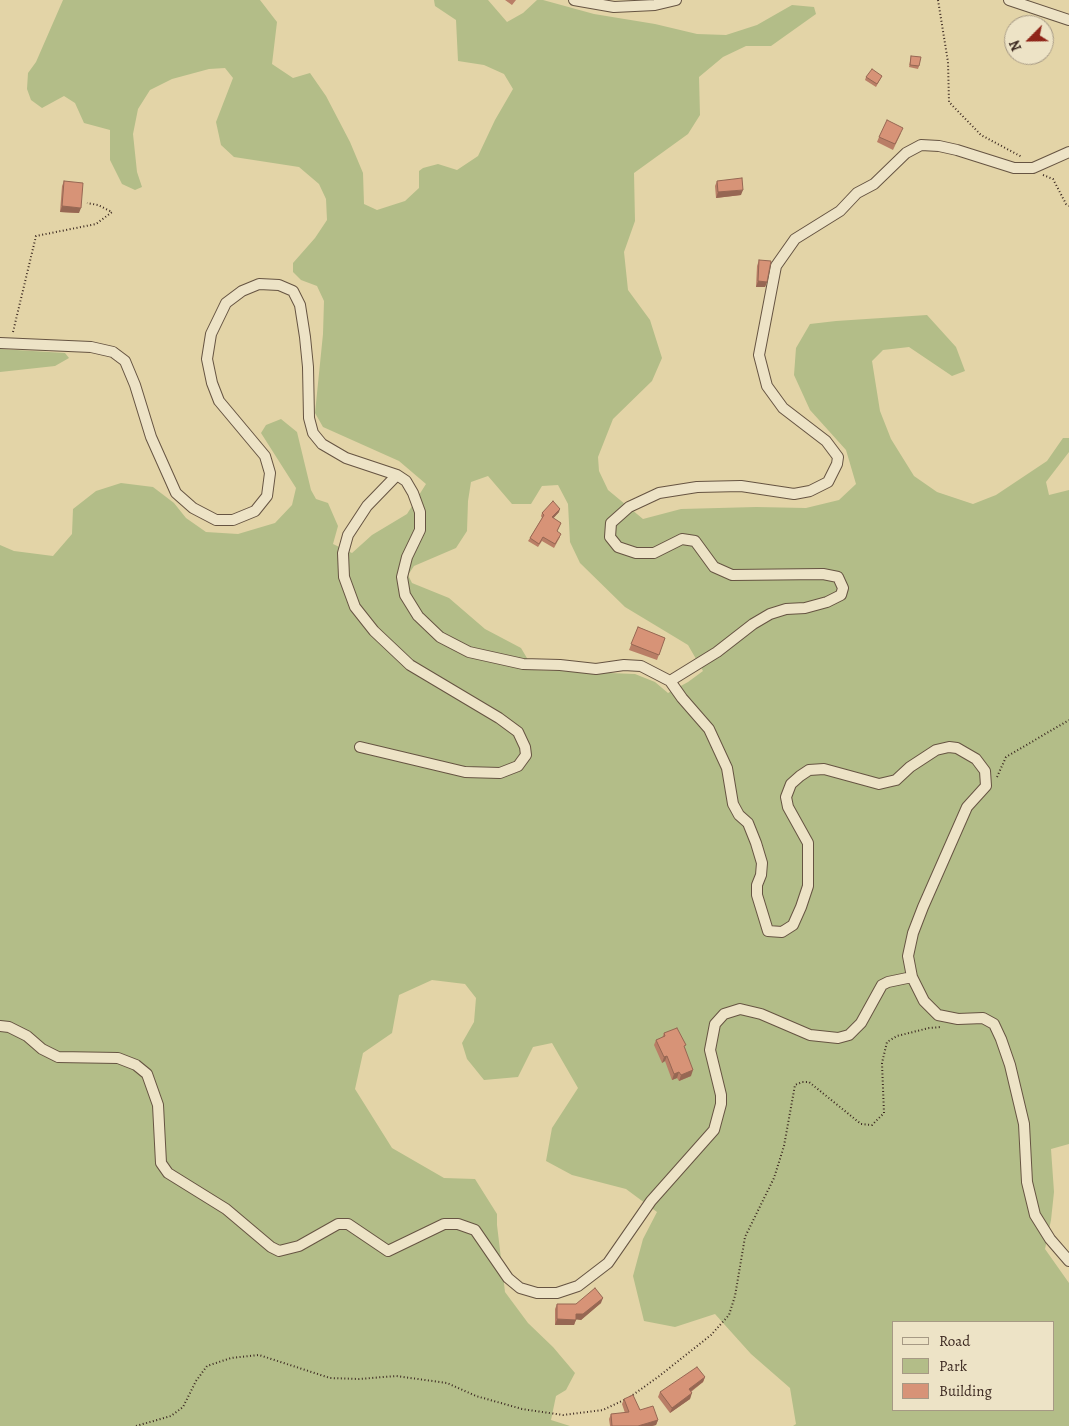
<!DOCTYPE html>
<html>
<head>
<meta charset="utf-8">
<style>
  body { margin:0 }
  #map { position:relative; width:1069px; height:1426px; overflow:hidden; background:#e3d4a7; font-family:Alegreya,serif }
  canvas { display:block }
  .legend { position:absolute; left:892px; top:1321px; width:162px; height:90px; box-sizing:border-box; background:#ede3c6; border:1px solid #a69984; margin:0; padding:6px 9px; list-style:none; font-size:15px; color:#3c2921 }
  .legend li { display:flex; align-items:center; gap:10px; height:25px }
  .legend b { width:25px; border:1px solid #a69984 }
  .north { position:absolute; left:1004px; top:15px; width:50px; height:50px; box-sizing:border-box; background:#ede3c6; border:1px solid #a69984; border-radius:50%; rotate:247deg; font-size:14px; font-weight:700; line-height:20px; text-align:center; color:#3c2921 }
  .north::after { content:''; display:block; margin:auto; width:18px; height:22px; background:#8f2418; clip-path:polygon(50% 0,100% 100%,50% 72%,0 100%) }
</style>
</head>
<body>
<div id="map">
<canvas width="1069" height="1426"></canvas>
<ul class="legend">
<li><b style="height:6px;background:#ede3c6"></b>Road</li>
<li><b style="height:14px;background:#b3bd88"></b>Park</li>
<li><b style="height:14px;background:#d79377"></b>Building</li>
</ul>
<div class="north">N</div>
</div>
<script>
const ctx = document.querySelector('canvas').getContext('2d');
ctx.lineJoin = 'round';
function fillPath(path, color) { ctx.fillStyle = color; ctx.fill(path, 'evenodd'); }
const toPath = rows => new Path2D(rows.map(r => 'M' + r).join(''));
function trace(path, color, width, dash) { ctx.strokeStyle = color; ctx.lineWidth = width; ctx.lineCap = dash ? 'butt' : 'round'; ctx.setLineDash(dash || []); ctx.stroke(path); }
fillPath(toPath([
  [63,0,260,0,277,22,272,64,293,78,310,73,326,96,350,142,363,173,364,204,377,210,405,201,419,188,419,171,423,168,438,164,457,170,478,156,495,120,513,89,504,74,484,65,458,61,456,20,435,6,434,0,488,0,507,22,523,13,537,0,543,0,594,14,655,24,697,34,726,35,757,25,792,5,814,7,816,14,771,46,746,46,723,57,699,77,700,115,688,134,634,173,635,221,624,252,628,290,650,320,662,358,652,381,613,419,598,457,599,471,608,490,643,519,681,509,756,507,806,508,839,500,856,484,846,450,810,410,794,375,796,348,810,324,836,321,927,315,956,347,965,371,952,376,909,347,883,350,872,361,880,411,891,439,914,476,937,492,973,504,996,495,1047,461,1063,438,1069,438,1069,452,1046,482,1049,495,1069,490,1069,1144,1051,1149,1054,1192,1051,1220,1045,1249,1069,1283,1069,1426,793,1426,796,1424,790,1388,751,1354,715,1314,675,1327,644,1321,633,1276,643,1239,657,1212,626,1189,572,1175,546,1161,552,1128,578,1088,552,1043,533,1047,518,1077,484,1080,467,1059,462,1043,474,1022,476,998,465,984,432,980,399,995,392,1033,363,1053,355,1089,392,1148,444,1178,475,1179,497,1214,497,1225,505,1292,528,1323,553,1347,575,1373,566,1390,556,1396,551,1420,570,1426,0,1426,0,545,14,551,53,556,72,534,73,509,96,491,121,483,153,487,174,503,186,518,206,532,238,534,275,523,292,505,296,488,261,433,266,425,281,419,297,432,311,490,316,499,328,503,338,526,333,544,352,553,372,535,407,514,426,484,399,461,323,427,315,413,323,334,324,301,317,286,301,280,293,272,293,263,315,238,327,220,326,199,319,184,299,167,234,157,221,145,216,122,233,78,225,68,209,69,172,79,150,90,138,109,133,134,137,172,142,187,135,190,122,184,110,160,110,130,84,123,75,103,64,96,42,108,31,100,27,89,28,73,36,62],
  [488,476,512,504,531,504,542,486,558,485,568,504,570,542,580,563,625,607,688,645,703,671,688,682,668,693,655,682,635,674,534,670,521,648,485,629,449,598,412,583,408,575,414,566,456,548,467,531,468,501,471,482],
  [893,1322,1053,1322,1053,1410,893,1410],
  [0,349,65,353,69,358,55,366,0,372]
]), '#b3bd88');
const minor = toPath([
  [574,0,614,7,655,5,676,0],
  [1009,0,1069,20],
  [0,343,91,347,113,352,125,361,135,385,151,437,176,493,193,508,216,520,233,520,255,511,267,496,270,473,265,456,219,401,212,383,207,359,211,334,226,303,242,291,259,284,279,285,293,291,300,305,305,337,308,367,309,418,313,433,322,444,346,458,397,475,406,481,413,493,420,512,420,530,407,557,402,577,405,595,418,616,440,637,469,652,523,664,560,665,596,669,624,665,641,666,670,681,682,698,709,729,727,768,733,804,739,815,748,823,756,843,762,863,761,875,757,885,757,895,768,931,782,932,793,925,801,907,808,886,808,843,788,807,786,797,791,784,800,776,809,770,824,769,879,784,896,780,910,767,936,750,949,747,957,748,976,759,985,771,986,786,967,807,923,907,913,933,908,956,912,977,924,1001,938,1015,958,1019,983,1018,994,1024,1001,1039,1010,1065,1024,1124,1027,1182,1035,1215,1050,1239,1069,1261],
  [670,681,717,652,753,624,770,614,786,609,805,608,827,602,841,595,843,588,838,577,823,574,732,575,714,567,695,541,682,539,654,553,636,553,618,547,610,537,611,523,629,507,659,493,697,487,741,486,794,494,810,491,828,482,837,464,838,457,826,441,783,408,767,386,759,355,776,266,795,239,840,211,857,193,874,184,906,153,921,145,939,146,957,150,1014,168,1033,168,1069,152],
  [360,747,465,772,500,773,518,766,526,755,525,747,518,732,499,718,410,665,374,631,355,607,344,577,343,553,348,535,367,506,397,475],
  [0,1026,9,1027,27,1036,42,1049,58,1057,118,1058,136,1065,147,1074,158,1105,161,1163,168,1173,226,1209,271,1247,279,1251,299,1246,338,1224,348,1224,388,1251,444,1224,458,1224,475,1230,508,1278,520,1288,537,1293,557,1293,578,1286,608,1263,651,1201,714,1130,721,1104,721,1095,710,1050,715,1024,724,1014,740,1009,761,1014,810,1035,838,1038,849,1035,861,1023,882,985,888,982,912,977]
]);
trace(minor, '#665442', 12);
trace(toPath([
  [938,0,948,62,949,102,981,135,1022,157],
  [1043,175,1053,179,1066,204,1069,206],
  [13,332,36,236,96,224,112,212,98,205,87,203],
  [997,777,1006,757,1069,720],
  [630,1397,658,1377,711,1335,729,1315,735,1296,745,1237,774,1178,784,1146,795,1085,802,1082,809,1082,861,1124,872,1125,884,1113,882,1063,887,1042,897,1036,929,1028,941,1027],
  [136,1426,171,1416,183,1407,196,1381,207,1366,231,1358,259,1355,330,1378,359,1379,396,1376,447,1383,476,1396,522,1409,563,1415,603,1410,624,1400]
]), '#3c2921', 2, [1, 2.5]);
trace(minor, '#ede3c6', 10);
fillPath(toPath([
  [505,0,516,0,512,5],
  [911,56,919,66,918,69,909,67],
  [882,76,876,87,865,80,866,77],
  [901,133,893,150,877,142,879,137],
  [64,181,79,213,60,212,62,186],
  [717,181,741,195,716,198,715,186],
  [759,260,767,282,765,287,756,287,757,266],
  [559,512,553,518,561,523,557,532,560,537,554,548,542,541,538,547,528,541,530,538,542,518,541,516,542,513],
  [638,627,665,638,657,660,629,650],
  [664,1033,685,1048,691,1076,679,1081,677,1078,672,1080,665,1061,662,1063,654,1045,656,1040,662,1038],
  [601,1303,581,1320,576,1319,574,1325,555,1325,555,1309,557,1304,576,1304],
  [705,1377,703,1382,691,1392,690,1399,670,1413,658,1397,660,1392],
  [624,1399,640,1410,658,1420,656,1425,652,1426,610,1426,609,1419,611,1414,625,1413,622,1404]
]), '#b97e66');
fillPath(toPath([
  [743,190,741,195,716,198,718,192],
  [62,206,81,208,79,213,60,212],
  [758,281,767,282,765,287,756,287],
  [560,509,559,512,551,521,552,517],
  [667,1056,665,1061,662,1063,664,1057],
  [693,1070,691,1076,679,1081,681,1075],
  [679,1072,677,1078,672,1080,674,1074],
  [603,1298,601,1303,581,1320,574,1319,576,1314],
  [557,1319,576,1320,574,1325,555,1325],
  [705,1377,703,1382,687,1394,689,1389],
  [692,1393,690,1399,670,1413,672,1408],
  [658,1420,656,1425,652,1426,638,1426]
]), '#966753');
const building = toPath([
  [911,56,921,57,919,66,910,65,911,56],
  [872,69,882,76,877,84,866,77,872,69],
  [887,120,903,128,895,144,879,137,887,120],
  [742,178,743,190,718,192,717,181,742,178],
  [64,181,83,183,81,208,62,206,64,181],
  [759,260,771,261,767,282,758,281,759,260],
  [553,501,560,509,552,517,561,523,557,531,561,534,555,544,543,537,539,544,530,538,544,515,542,513,553,501],
  [638,627,665,638,659,655,631,644,638,627],
  [677,1028,686,1045,684,1046,693,1070,681,1075,679,1072,674,1074,667,1056,664,1057,656,1040,665,1036,664,1033,677,1028],
  [595,1288,603,1298,583,1314,576,1314,576,1320,557,1319,557,1304,576,1304,595,1288],
  [697,1367,705,1377,689,1389,692,1393,672,1408,660,1392,697,1367],
  [633,1395,640,1410,653,1406,658,1420,638,1426,612,1426,611,1414,629,1412,624,1399,633,1395]
]);
fillPath(building, '#d79377');
trace(building, '#966753', 1);
</script>
</body>
</html>
